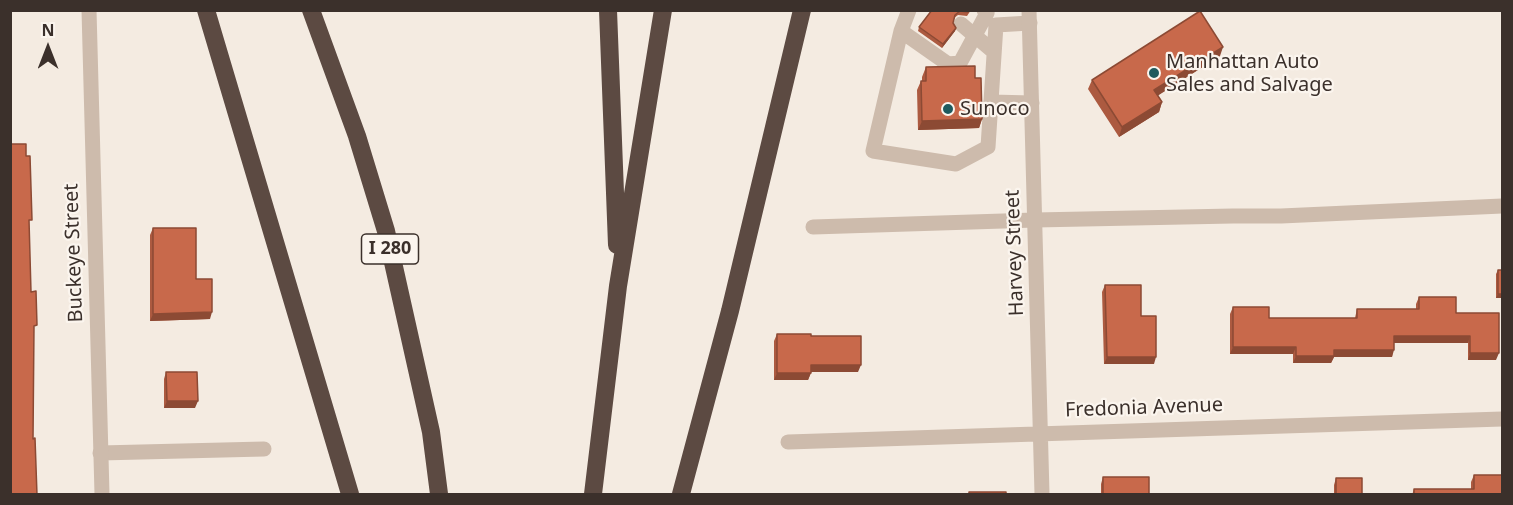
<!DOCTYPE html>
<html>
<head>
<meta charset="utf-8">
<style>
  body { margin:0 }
  #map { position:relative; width:1513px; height:505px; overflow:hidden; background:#f4ebe1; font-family:"Noto Sans",sans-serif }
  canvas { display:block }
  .frame { position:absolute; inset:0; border:12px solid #3b302b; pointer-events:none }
  .north { position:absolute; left:18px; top:18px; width:60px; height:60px; -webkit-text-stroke:4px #fbf5ee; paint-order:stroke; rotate:0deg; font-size:16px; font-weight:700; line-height:24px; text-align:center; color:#3b302b }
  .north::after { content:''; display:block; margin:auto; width:21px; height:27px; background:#3b302b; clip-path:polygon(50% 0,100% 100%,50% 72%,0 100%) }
</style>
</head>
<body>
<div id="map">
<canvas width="1513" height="505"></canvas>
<div class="frame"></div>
<div class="north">N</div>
</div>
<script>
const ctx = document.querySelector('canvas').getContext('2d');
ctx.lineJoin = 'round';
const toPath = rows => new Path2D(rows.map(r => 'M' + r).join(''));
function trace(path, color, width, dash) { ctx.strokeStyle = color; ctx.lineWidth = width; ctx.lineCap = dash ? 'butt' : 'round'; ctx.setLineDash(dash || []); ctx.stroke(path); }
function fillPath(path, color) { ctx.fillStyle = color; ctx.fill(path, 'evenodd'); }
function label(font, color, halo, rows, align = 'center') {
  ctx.font = font + ' "Noto Sans",sans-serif'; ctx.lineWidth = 4.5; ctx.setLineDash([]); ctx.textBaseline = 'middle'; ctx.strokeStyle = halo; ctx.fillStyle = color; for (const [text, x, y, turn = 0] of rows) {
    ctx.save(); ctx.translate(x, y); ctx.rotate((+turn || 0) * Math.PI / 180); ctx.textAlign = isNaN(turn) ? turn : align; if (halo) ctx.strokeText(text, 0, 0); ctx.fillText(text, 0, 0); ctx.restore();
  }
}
trace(toPath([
  [909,10,901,31,873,151,956,164,988,147,996,25,1030,23],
  [961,24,994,52],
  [901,31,948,64,960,63,987,13,984,10],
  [991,102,1032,103],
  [813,227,1035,220,1233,216,1281,216,1502,206]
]), '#cdbbac', 15);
trace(toPath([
  [1029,10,1042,494],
  [788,442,1502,419],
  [100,453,264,449]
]), '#cdbbac', 15);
trace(toPath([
  [89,10,102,494]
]), '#cdbbac', 15);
trace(toPath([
  [206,10,350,494],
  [311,10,357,136,386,231,431,432,439,494],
  [608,10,617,245],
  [593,494,618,286,663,10],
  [681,494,730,311,802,10]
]), '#5c4a42', 18);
fillPath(toPath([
  [932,10,971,10,967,16,958,15,954,18,953,23,956,28,955,31,942,48,918,31,919,27],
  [1220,56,1158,95,1162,102,1159,112,1119,137,1088,89,1092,80],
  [926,67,975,78,982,119,979,128,918,130,917,90,921,81,922,81,922,77],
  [153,228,196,279,210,319,150,321,150,235],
  [1498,270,1503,298,1496,298,1496,274],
  [1105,285,1141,316,1154,364,1104,364,1102,292],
  [1419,297,1456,313,1496,360,1468,360,1468,343,1394,343,1392,357,1334,357,1331,363,1293,363,1293,354,1230,354,1230,314,1233,307,1269,318,1355,318,1357,309,1416,309,1416,304],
  [777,334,811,336,858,372,811,372,808,380,774,380,774,341],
  [166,372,195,408,164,408,164,379],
  [1474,475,1503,495,1412,495,1414,489,1471,489,1471,482],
  [1103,477,1149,495,1101,495,1101,484],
  [1336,478,1362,495,1334,495,1334,485]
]), '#ac5a40');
fillPath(toPath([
  [956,28,955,31,942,48,943,44],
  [1223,47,1220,56,1151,100,1154,90],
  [1162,102,1159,112,1119,137,1122,127],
  [982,119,979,128,918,130,922,121],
  [1498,294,1503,294,1503,298,1496,298],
  [212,312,210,319,150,321,153,314],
  [1394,336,1470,336,1468,343,1392,343],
  [1233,347,1296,347,1293,354,1230,354],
  [1334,350,1394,350,1392,357,1334,357,1331,363,1293,363,1296,356],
  [1470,353,1499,353,1496,360,1468,360],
  [1107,357,1156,357,1154,364,1104,364],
  [811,365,861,365,858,372,808,372],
  [777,373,811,373,808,380,774,380],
  [167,401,198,401,195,408,164,408]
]), '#8c4a34');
const building = toPath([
  [932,10,970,10,968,12,960,11,955,15,953,23,956,28,943,44,919,27,932,10],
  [1200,11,1223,47,1154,90,1162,102,1122,127,1092,80,1200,11],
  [975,66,975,78,981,78,982,119,922,121,921,81,926,81,926,67,975,66],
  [10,144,26,144,26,156,30,156,32,220,29,220,31,292,36,291,37,325,34,326,33,439,35,438,37,495,10,495,10,144],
  [153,228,196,228,196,279,212,279,212,312,153,314,153,228],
  [1498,270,1503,270,1503,294,1498,294,1498,270],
  [1105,285,1141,285,1141,316,1156,316,1156,357,1107,357,1105,285],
  [1419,297,1456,297,1456,313,1499,313,1499,353,1470,353,1470,336,1394,336,1394,350,1334,350,1334,356,1296,356,1296,347,1233,347,1233,307,1269,307,1269,318,1357,318,1357,309,1419,309,1419,297],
  [777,334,811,334,811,336,861,336,861,365,811,365,811,373,777,373,777,334],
  [166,372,197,372,198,401,167,401,166,372],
  [1474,475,1503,475,1503,495,1414,495,1414,489,1474,489,1474,475],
  [1103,477,1149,477,1149,495,1103,495,1103,477],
  [1336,478,1362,478,1362,495,1336,495,1336,478],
  [969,492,1006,492,1006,495,969,495,969,492]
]);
fillPath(building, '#c8694b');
trace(building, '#8c4a34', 1.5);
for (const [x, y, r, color] of [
  [1154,73,6,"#1f5a5e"],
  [948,109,6,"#1f5a5e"]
]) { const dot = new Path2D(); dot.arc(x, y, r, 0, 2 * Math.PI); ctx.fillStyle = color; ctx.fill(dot); trace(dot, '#fbf5ee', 2); }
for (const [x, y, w] of [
  [390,249,57]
]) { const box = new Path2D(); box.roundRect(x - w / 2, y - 15, w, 30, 4.5); ctx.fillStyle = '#fbf5ee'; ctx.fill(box); trace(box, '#3b302b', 1.5); }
label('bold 18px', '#3b302b', null, [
  ["I 280",390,249]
]);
label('20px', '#3b302b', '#fbf5ee', [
  ["Manhattan Auto",1166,62],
  ["Sales and Salvage",1166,85],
  ["Sunoco",960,109]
], 'left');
label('20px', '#3b302b', '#fbf5ee', [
  ["Buckeye Street",74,253,-92],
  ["Harvey Street",1015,253,-92],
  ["Fredonia Avenue",1144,408,-2]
]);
</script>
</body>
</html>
